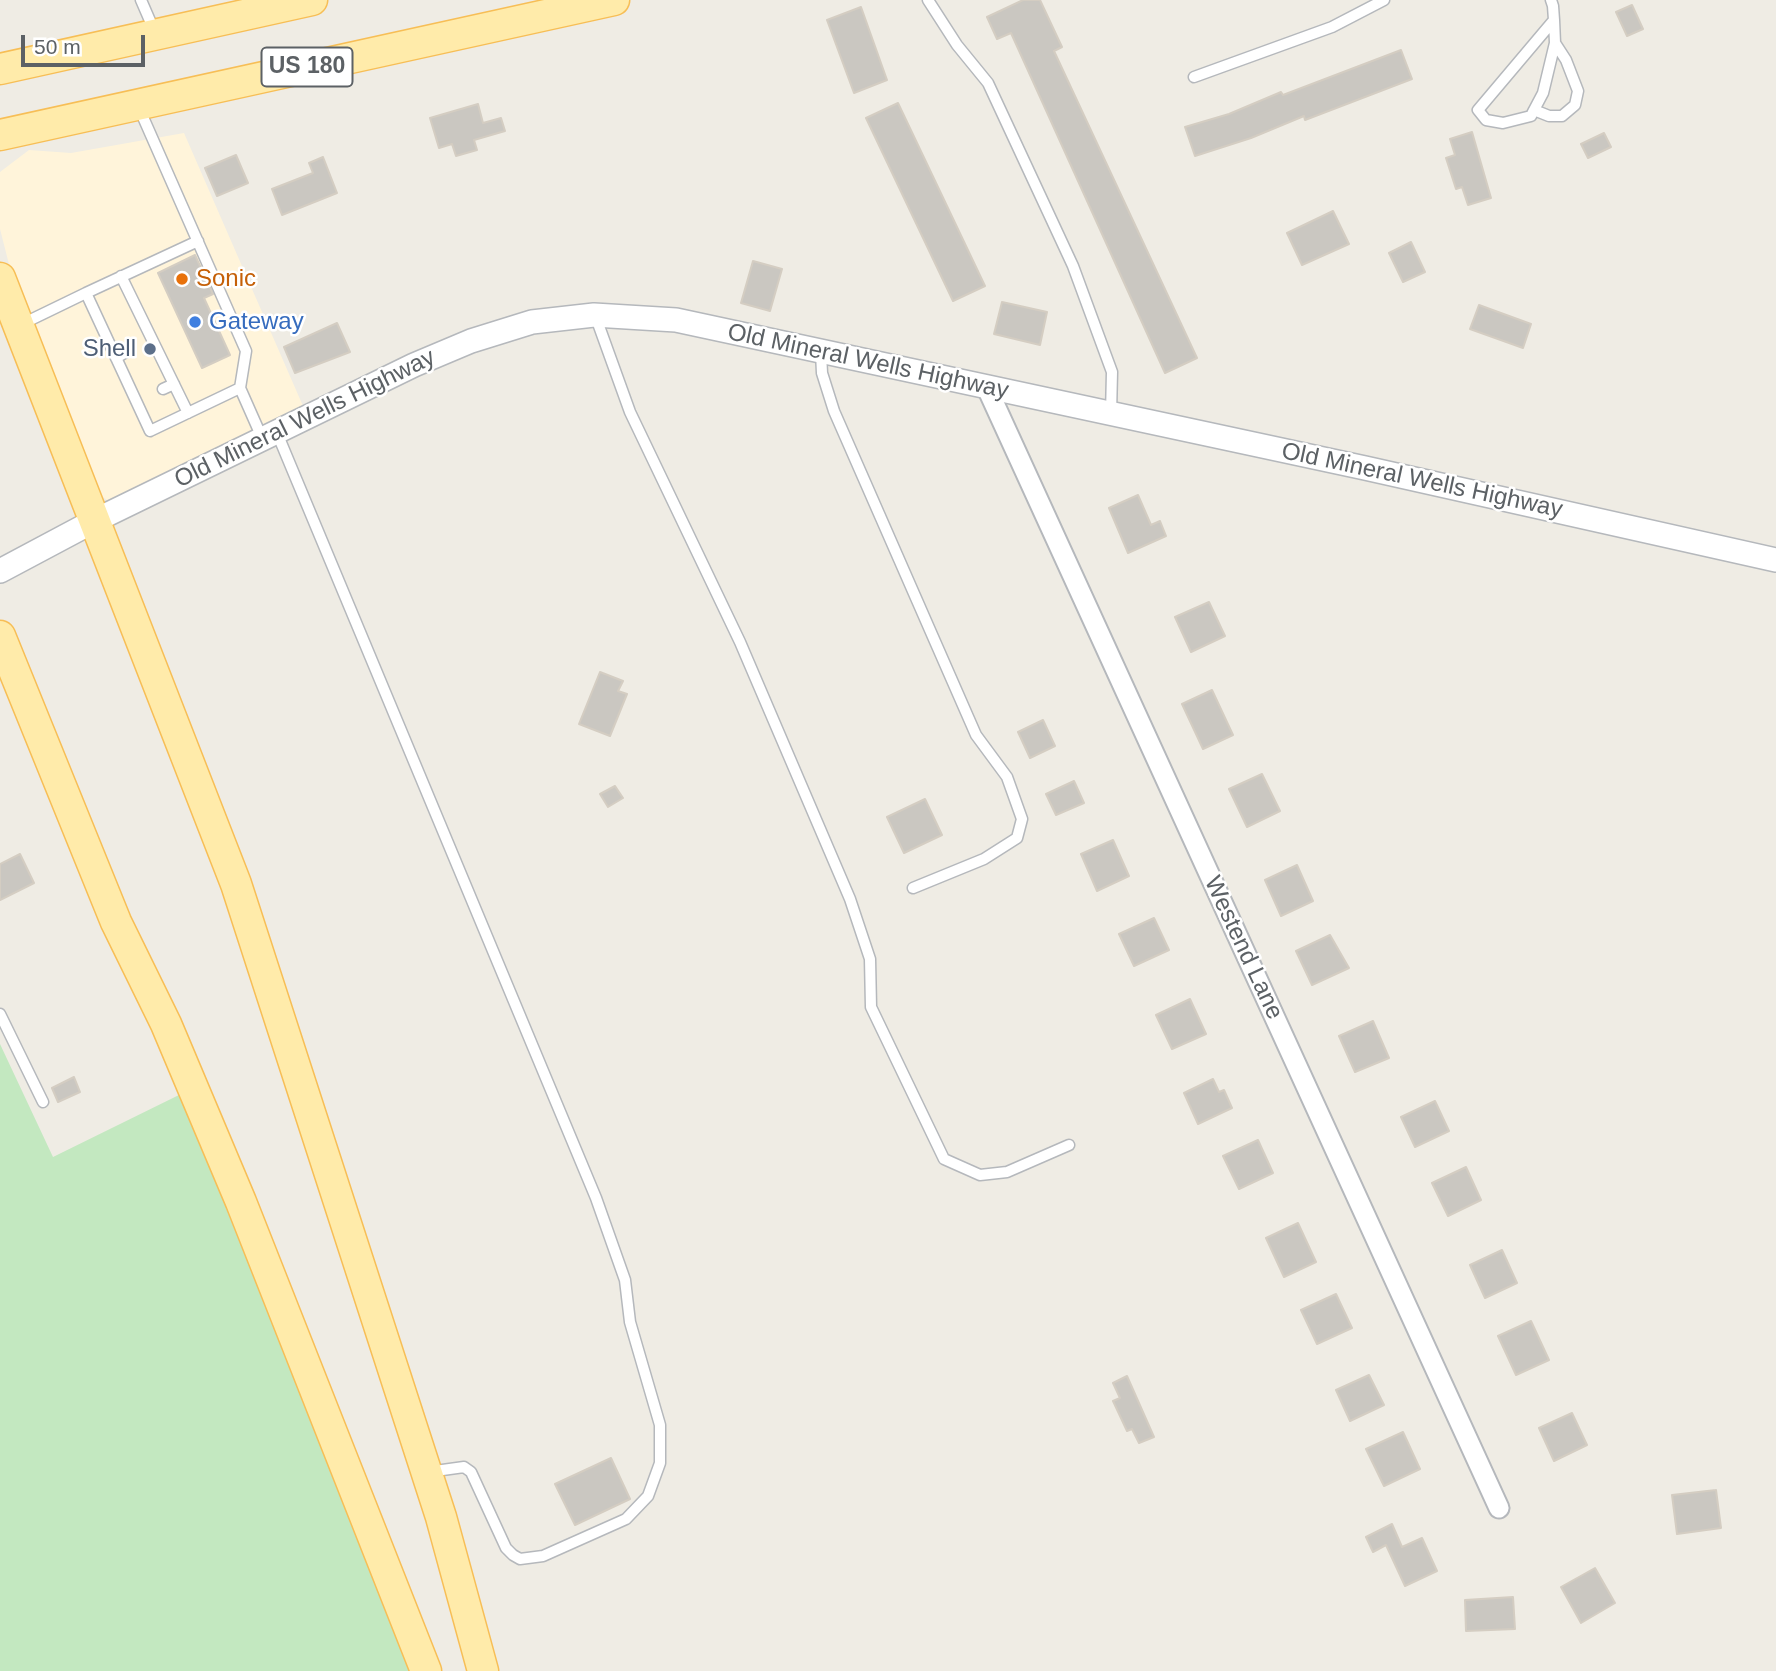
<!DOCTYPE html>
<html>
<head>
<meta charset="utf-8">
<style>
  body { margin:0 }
  #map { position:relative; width:1776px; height:1671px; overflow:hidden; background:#efece4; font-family:Helvetica,sans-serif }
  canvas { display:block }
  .scale { position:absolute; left:21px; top:35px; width:124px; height:32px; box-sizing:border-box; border:4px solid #5c6165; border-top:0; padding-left:9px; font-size:21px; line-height:24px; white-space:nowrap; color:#5c6165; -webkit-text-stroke:5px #fff; paint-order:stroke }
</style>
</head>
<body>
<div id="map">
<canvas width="1776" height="1671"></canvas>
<div class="scale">50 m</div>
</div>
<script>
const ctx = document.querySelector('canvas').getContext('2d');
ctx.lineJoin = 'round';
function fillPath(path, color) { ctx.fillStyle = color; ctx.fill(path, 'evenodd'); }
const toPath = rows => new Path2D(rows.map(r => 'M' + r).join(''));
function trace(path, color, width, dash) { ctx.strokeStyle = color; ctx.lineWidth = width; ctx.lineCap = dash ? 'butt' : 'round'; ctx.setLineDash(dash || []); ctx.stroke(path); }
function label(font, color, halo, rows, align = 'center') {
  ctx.font = font + ' Helvetica,sans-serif'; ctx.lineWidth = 5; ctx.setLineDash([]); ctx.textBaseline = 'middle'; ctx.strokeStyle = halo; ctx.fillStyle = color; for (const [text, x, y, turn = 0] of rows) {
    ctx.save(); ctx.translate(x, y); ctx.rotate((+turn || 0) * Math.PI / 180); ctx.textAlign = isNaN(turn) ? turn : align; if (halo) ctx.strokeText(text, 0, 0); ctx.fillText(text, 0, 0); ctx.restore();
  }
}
fillPath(toPath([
  [184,133,303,406,108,501,88,485,13,280,0,229,0,172,29,150,71,153]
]), '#fff4da');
fillPath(toPath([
  [0,1044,53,1157,181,1094,410,1671,0,1671]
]), '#c3e8c0');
const building = toPath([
  [1023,0,1040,0,1062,47,1054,51,1197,358,1165,373,1011,33,997,39,987,17,1023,0],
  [1632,5,1643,29,1627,36,1616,12,1632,5],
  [861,7,887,80,854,93,827,20,861,7],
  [1401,50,1412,79,1305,120,1304,116,1251,138,1195,156,1185,127,1229,114,1281,92,1283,95,1401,50],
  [898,103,985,286,953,301,866,118,898,103],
  [478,104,483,123,501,118,505,131,474,140,477,150,456,156,452,144,439,148,430,118,478,104],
  [1472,132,1491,198,1468,205,1462,187,1456,189,1446,158,1455,155,1450,139,1472,132],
  [1604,133,1611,147,1588,158,1581,144,1604,133],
  [236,155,248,183,217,196,205,168,236,155],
  [323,157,337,193,282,215,272,189,313,173,309,163,323,157],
  [1333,211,1349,244,1302,265,1287,233,1333,211],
  [1411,242,1425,272,1403,282,1389,253,1411,242],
  [195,255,213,294,204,298,230,355,202,368,158,273,195,255],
  [753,261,782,269,770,311,741,303,753,261],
  [1002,302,1047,312,1040,345,994,334,1002,302],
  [1479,305,1531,324,1523,348,1470,329,1479,305],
  [337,323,350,352,295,373,284,347,337,323],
  [1138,495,1151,525,1160,521,1166,536,1128,553,1109,508,1138,495],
  [1209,602,1225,636,1191,652,1175,617,1209,602],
  [600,672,623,681,618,691,627,694,610,736,579,724,600,672],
  [1212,690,1233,735,1203,749,1182,704,1212,690],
  [1043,720,1055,746,1030,758,1018,732,1043,720],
  [1262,774,1280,811,1247,827,1229,789,1262,774],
  [1074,781,1084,803,1056,815,1046,794,1074,781],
  [615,786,623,798,608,807,600,794,615,786],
  [925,799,942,835,904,853,887,817,925,799],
  [1113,840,1129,876,1097,891,1081,854,1113,840],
  [20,854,34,883,0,900,0,864,20,854],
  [1297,865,1313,901,1281,916,1265,880,1297,865],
  [1154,918,1169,950,1134,966,1119,934,1154,918],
  [1330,935,1349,968,1312,985,1296,951,1330,935],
  [1190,999,1206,1034,1172,1049,1156,1015,1190,999],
  [1373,1021,1389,1058,1355,1072,1339,1036,1373,1021],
  [74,1077,80,1092,58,1102,52,1088,74,1077],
  [1213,1079,1219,1092,1224,1090,1232,1108,1198,1124,1184,1093,1213,1079],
  [1435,1101,1449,1131,1415,1147,1401,1117,1435,1101],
  [1258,1140,1273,1173,1239,1189,1223,1156,1258,1140],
  [1466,1167,1481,1200,1448,1216,1432,1183,1466,1167],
  [1298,1223,1316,1262,1284,1277,1266,1238,1298,1223],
  [1502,1250,1517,1283,1485,1298,1470,1265,1502,1250],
  [1336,1294,1352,1328,1317,1344,1301,1310,1336,1294],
  [1531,1321,1549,1360,1516,1375,1498,1336,1531,1321],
  [1369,1375,1384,1405,1350,1421,1336,1390,1369,1375],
  [1127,1376,1154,1437,1139,1443,1132,1429,1127,1431,1113,1401,1120,1398,1113,1383,1127,1376],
  [1572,1413,1587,1445,1554,1461,1539,1428,1572,1413],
  [1403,1432,1420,1469,1384,1486,1366,1449,1403,1432],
  [611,1458,630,1499,575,1525,555,1484,611,1458],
  [1716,1490,1721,1528,1677,1534,1672,1495,1716,1490],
  [1392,1524,1402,1547,1422,1538,1437,1571,1405,1586,1386,1545,1373,1552,1366,1537,1392,1524],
  [1595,1568,1615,1603,1581,1623,1561,1587,1595,1568],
  [1513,1597,1515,1629,1466,1631,1465,1600,1513,1597]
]);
fillPath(building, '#cac7c1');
trace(building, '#d4cdc2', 2);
const service = toPath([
  [141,0,154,30],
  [928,0,957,45,988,83,1073,266,1112,372,1111,414],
  [1551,0,1553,6,1554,20,1555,43,1543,93,1534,110,1531,116,1503,123,1486,120,1478,110,1554,20],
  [1194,77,1332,27,1384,0],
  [139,108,246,351,240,388,263,440],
  [1534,110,1549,116,1562,116,1575,105,1578,91,1566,60,1555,43],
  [198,241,86,293,150,431,240,388],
  [121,276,188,413],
  [595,315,630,412,740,642,850,899,870,959,871,1007,944,1159,980,1175,1007,1172,1069,1145],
  [20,325,86,293],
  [821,353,822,373,834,411,976,735,1007,777,1022,819,1017,838,984,859,913,888],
  [116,358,128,351],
  [163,389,174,384],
  [277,433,596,1198,625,1280,630,1322,660,1425,660,1463,648,1496,626,1519,543,1556,520,1559,513,1555,506,1548,471,1472,464,1467,428,1472],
  [0,1014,43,1102]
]);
const minor = toPath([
  [987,388,1499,1508]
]);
const tertiary = toPath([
  [0,571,94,521,414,365,471,341,532,322,594,315,676,320,1365,468,1776,560]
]);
const primary = toPath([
  [0,69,312,0],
  [0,135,614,0],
  [0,278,236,884,441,1517,483,1671],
  [0,636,116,922,166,1024,241,1202,426,1671]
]);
trace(service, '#b5b8bc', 13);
trace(minor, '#b5b8bc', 23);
trace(tertiary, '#b5b8bc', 26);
trace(primary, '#f7be56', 33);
trace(service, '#fff', 10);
trace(minor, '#fff', 19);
trace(tertiary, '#fff', 23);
trace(primary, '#ffebaa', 30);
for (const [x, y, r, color] of [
  [182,279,7,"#e8710a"],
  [195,322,7,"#3f7fe0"],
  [150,349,7,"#5c6f8a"]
]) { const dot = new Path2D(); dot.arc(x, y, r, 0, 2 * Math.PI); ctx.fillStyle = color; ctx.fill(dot); trace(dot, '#fff', 2.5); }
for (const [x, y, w] of [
  [307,67,91]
]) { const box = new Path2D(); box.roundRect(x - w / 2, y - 19.5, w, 39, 5); ctx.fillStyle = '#fff'; ctx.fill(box); trace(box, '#5c6165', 2); }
label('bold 23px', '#5c6165', null, [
  ["US 180",307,67]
]);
label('24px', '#c56008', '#fff', [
  ["Sonic",196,279]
], 'left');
label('24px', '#366cbe', '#fff', [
  ["Gateway",209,322]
], 'left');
label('24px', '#4e5e75', '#fff', [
  ["Shell",136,349]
], 'right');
label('24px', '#5c6165', '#fff', [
  ["Old Mineral Wells Highway",868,362,12],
  ["Old Mineral Wells Highway",305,419,-26],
  ["Old Mineral Wells Highway",1422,481,12],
  ["Westend Lane",1243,948,65]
]);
</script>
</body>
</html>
